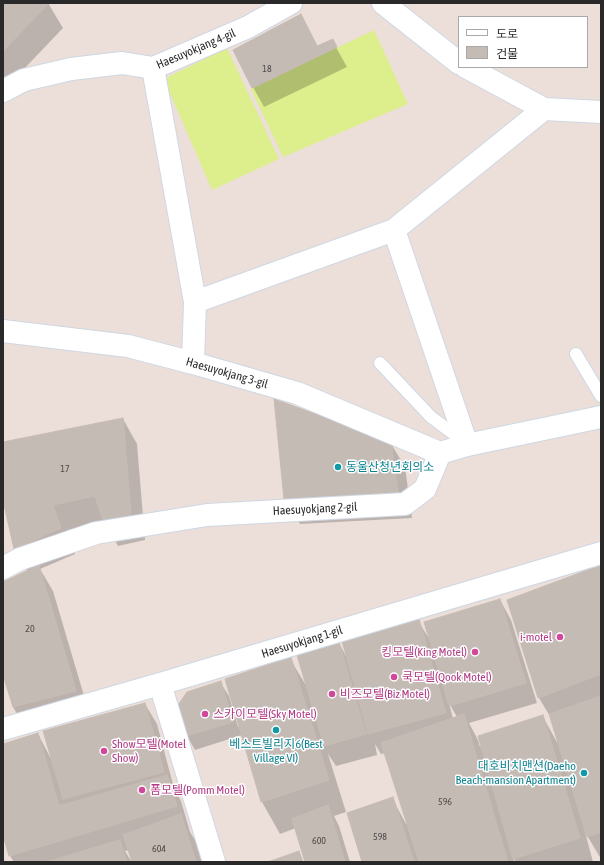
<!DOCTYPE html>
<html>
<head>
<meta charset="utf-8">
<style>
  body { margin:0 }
  #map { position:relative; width:604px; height:865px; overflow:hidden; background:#ecdfd9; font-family:"Asap Condensed","Noto Sans KR",sans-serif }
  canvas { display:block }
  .frame { position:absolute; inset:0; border:4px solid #292929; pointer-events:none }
  .legend { position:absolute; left:458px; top:16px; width:130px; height:52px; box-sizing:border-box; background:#fff; border:1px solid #a9a9a9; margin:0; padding:5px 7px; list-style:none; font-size:12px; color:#292929 }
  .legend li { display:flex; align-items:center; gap:8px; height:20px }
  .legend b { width:20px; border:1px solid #a9a9a9 }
</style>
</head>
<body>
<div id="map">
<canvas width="604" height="865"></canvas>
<div class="frame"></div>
<ul class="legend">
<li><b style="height:5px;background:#fff"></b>도로</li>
<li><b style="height:11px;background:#c4bbb5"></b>건물</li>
</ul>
</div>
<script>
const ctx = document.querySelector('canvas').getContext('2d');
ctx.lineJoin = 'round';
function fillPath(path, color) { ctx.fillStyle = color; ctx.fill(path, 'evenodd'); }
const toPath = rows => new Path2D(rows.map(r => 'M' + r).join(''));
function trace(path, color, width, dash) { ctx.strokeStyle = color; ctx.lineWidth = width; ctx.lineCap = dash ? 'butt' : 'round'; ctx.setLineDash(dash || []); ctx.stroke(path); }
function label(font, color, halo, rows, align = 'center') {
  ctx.font = font + ' "Asap Condensed","Noto Sans KR",sans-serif'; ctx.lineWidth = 3; ctx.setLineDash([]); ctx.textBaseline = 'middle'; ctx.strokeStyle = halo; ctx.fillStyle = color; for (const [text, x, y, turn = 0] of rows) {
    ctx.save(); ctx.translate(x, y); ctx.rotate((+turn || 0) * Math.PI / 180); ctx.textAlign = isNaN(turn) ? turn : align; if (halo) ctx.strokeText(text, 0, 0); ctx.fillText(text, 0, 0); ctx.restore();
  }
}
fillPath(toPath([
  [374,30,408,104,283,157,251,89],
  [227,48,279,159,212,190,166,84,168,77]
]), '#ddee8d');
fillPath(toPath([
  [3,3,48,3,63,28,3,91],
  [301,15,318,47,332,40,347,67,264,107,253,87],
  [276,400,390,442,405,467,412,518,300,524,285,499],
  [123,419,137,444,145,540,118,546,105,522,67,530,75,554,40,569,53,591,90,716,28,732,13,707,3,672,3,583,28,571,15,549,3,495,3,443],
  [601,566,601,859,585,832,593,862,516,862,514,859,514,862,364,862,392,798,406,824,408,824,386,753,381,754,375,744,377,755,336,766,328,754,346,812,334,816,339,826,350,862,306,862,296,828,280,834,262,802,242,735,195,750,187,736,220,682,229,696,238,727,240,726,290,659,307,687,339,643,347,658,418,621,430,640,500,600,511,620,537,703,469,723,478,740,480,747,543,717,558,744,551,718,539,698,508,601],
  [449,703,457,717,453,719],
  [145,704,157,724,174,788,181,801,190,832,195,840,202,862,14,862,10,856,3,832,3,745,38,734,50,757],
  [129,850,132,861,131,861,125,851]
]), '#0003');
const building = toPath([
  [3,3,49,3,3,51,3,3],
  [301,14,317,46,333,39,337,47,252,88,233,50,301,14],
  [274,399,391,441,398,493,284,499,274,399],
  [123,418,131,514,103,521,95,496,53,505,61,528,14,549,3,500,3,442,123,418],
  [39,565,76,691,13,707,3,675,3,582,39,565],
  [601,565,601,674,538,698,507,600,601,565],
  [500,599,526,683,449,706,424,622,500,599],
  [419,619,446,713,368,734,342,641,419,619],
  [339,642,366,734,324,746,297,655,339,642],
  [291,657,329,780,261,802,225,679,291,657],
  [221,681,233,722,186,736,178,705,187,692,221,681],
  [601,696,601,832,587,837,549,714,601,696],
  [145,703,164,772,63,799,43,731,145,703],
  [464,714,508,862,419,862,381,743,464,714],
  [543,715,580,838,513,859,478,736,543,715],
  [38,733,59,806,167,775,177,806,9,856,3,835,3,744,38,733],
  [393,797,414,862,362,862,347,813,393,797],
  [328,805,345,862,305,862,292,819,328,805],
  [181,814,196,862,132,862,123,835,181,814],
  [120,840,127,862,46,862,120,840],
  [299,851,303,862,268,862,299,851]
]);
fillPath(building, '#c4bbb5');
trace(building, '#c7bbb3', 1);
const service = toPath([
  [576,354,601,396],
  [380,363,431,417,463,441]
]);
const minor = toPath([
  [383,3,459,63],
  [466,67,544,109,601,112],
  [153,68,195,302,193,363],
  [3,91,24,80,71,69,122,63,153,68,248,27,291,3],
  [394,230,467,445],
  [195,302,394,230,544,109],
  [3,331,128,346,193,363,297,393,440,453],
  [3,568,20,559,96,533,207,515,405,504,425,489,440,453,467,445,601,417],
  [160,684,214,862],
  [3,729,160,684,601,553]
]);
trace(service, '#ced7e3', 14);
trace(minor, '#ced7e3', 24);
trace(service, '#fff', 12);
trace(minor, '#fff', 22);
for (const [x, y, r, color] of [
  [338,467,4,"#0f9aa8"],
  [560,637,4,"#d1479c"],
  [475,652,4,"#d1479c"],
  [394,677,4,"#d1479c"],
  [332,694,4,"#d1479c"],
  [205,714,4,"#d1479c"],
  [276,730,4,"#0f9aa8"],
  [104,751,4,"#d1479c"],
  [584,773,4,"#0f9aa8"],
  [142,790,4,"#d1479c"]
]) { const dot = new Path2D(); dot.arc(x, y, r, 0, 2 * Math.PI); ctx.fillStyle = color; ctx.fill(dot); trace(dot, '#fff', 1.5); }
label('10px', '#504e4c', null, [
  ["18",267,69],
  ["17",65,469],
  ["20",30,629],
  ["596",445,802],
  ["598",380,837],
  ["600",319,841],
  ["604",159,849]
]);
label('12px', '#292929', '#fff', [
  ["Haesuyokjang 4-gil",196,49,-23],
  ["Haesuyokjang 3-gil",227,373,16],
  ["Haesuyokjang 2-gil",315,509,-3],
  ["Haesuyokjang 1-gil",302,642,-17]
]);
label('12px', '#0d838f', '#fff', [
  ["동울산청년회의소",346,467],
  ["베스트빌리지6(Best",276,744,"center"],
  ["Village VI)",276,758,"center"],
  ["대호비치맨션(Daeho",576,766,"right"],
  ["Beach-mansion Apartment)",576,780,"right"]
], 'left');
label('12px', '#b23c85', '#fff', [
  ["i-motel",552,637,"right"],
  ["킹모텔(King Motel)",467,652,"right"],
  ["쿡모텔(Qook Motel)",402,677],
  ["비즈모텔(Biz Motel)",340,694],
  ["스카이모텔(Sky Motel)",213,714],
  ["Show모텔(Motel",112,744],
  ["Show)",112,758],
  ["폼모텔(Pomm Motel)",150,790]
], 'left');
</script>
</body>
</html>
